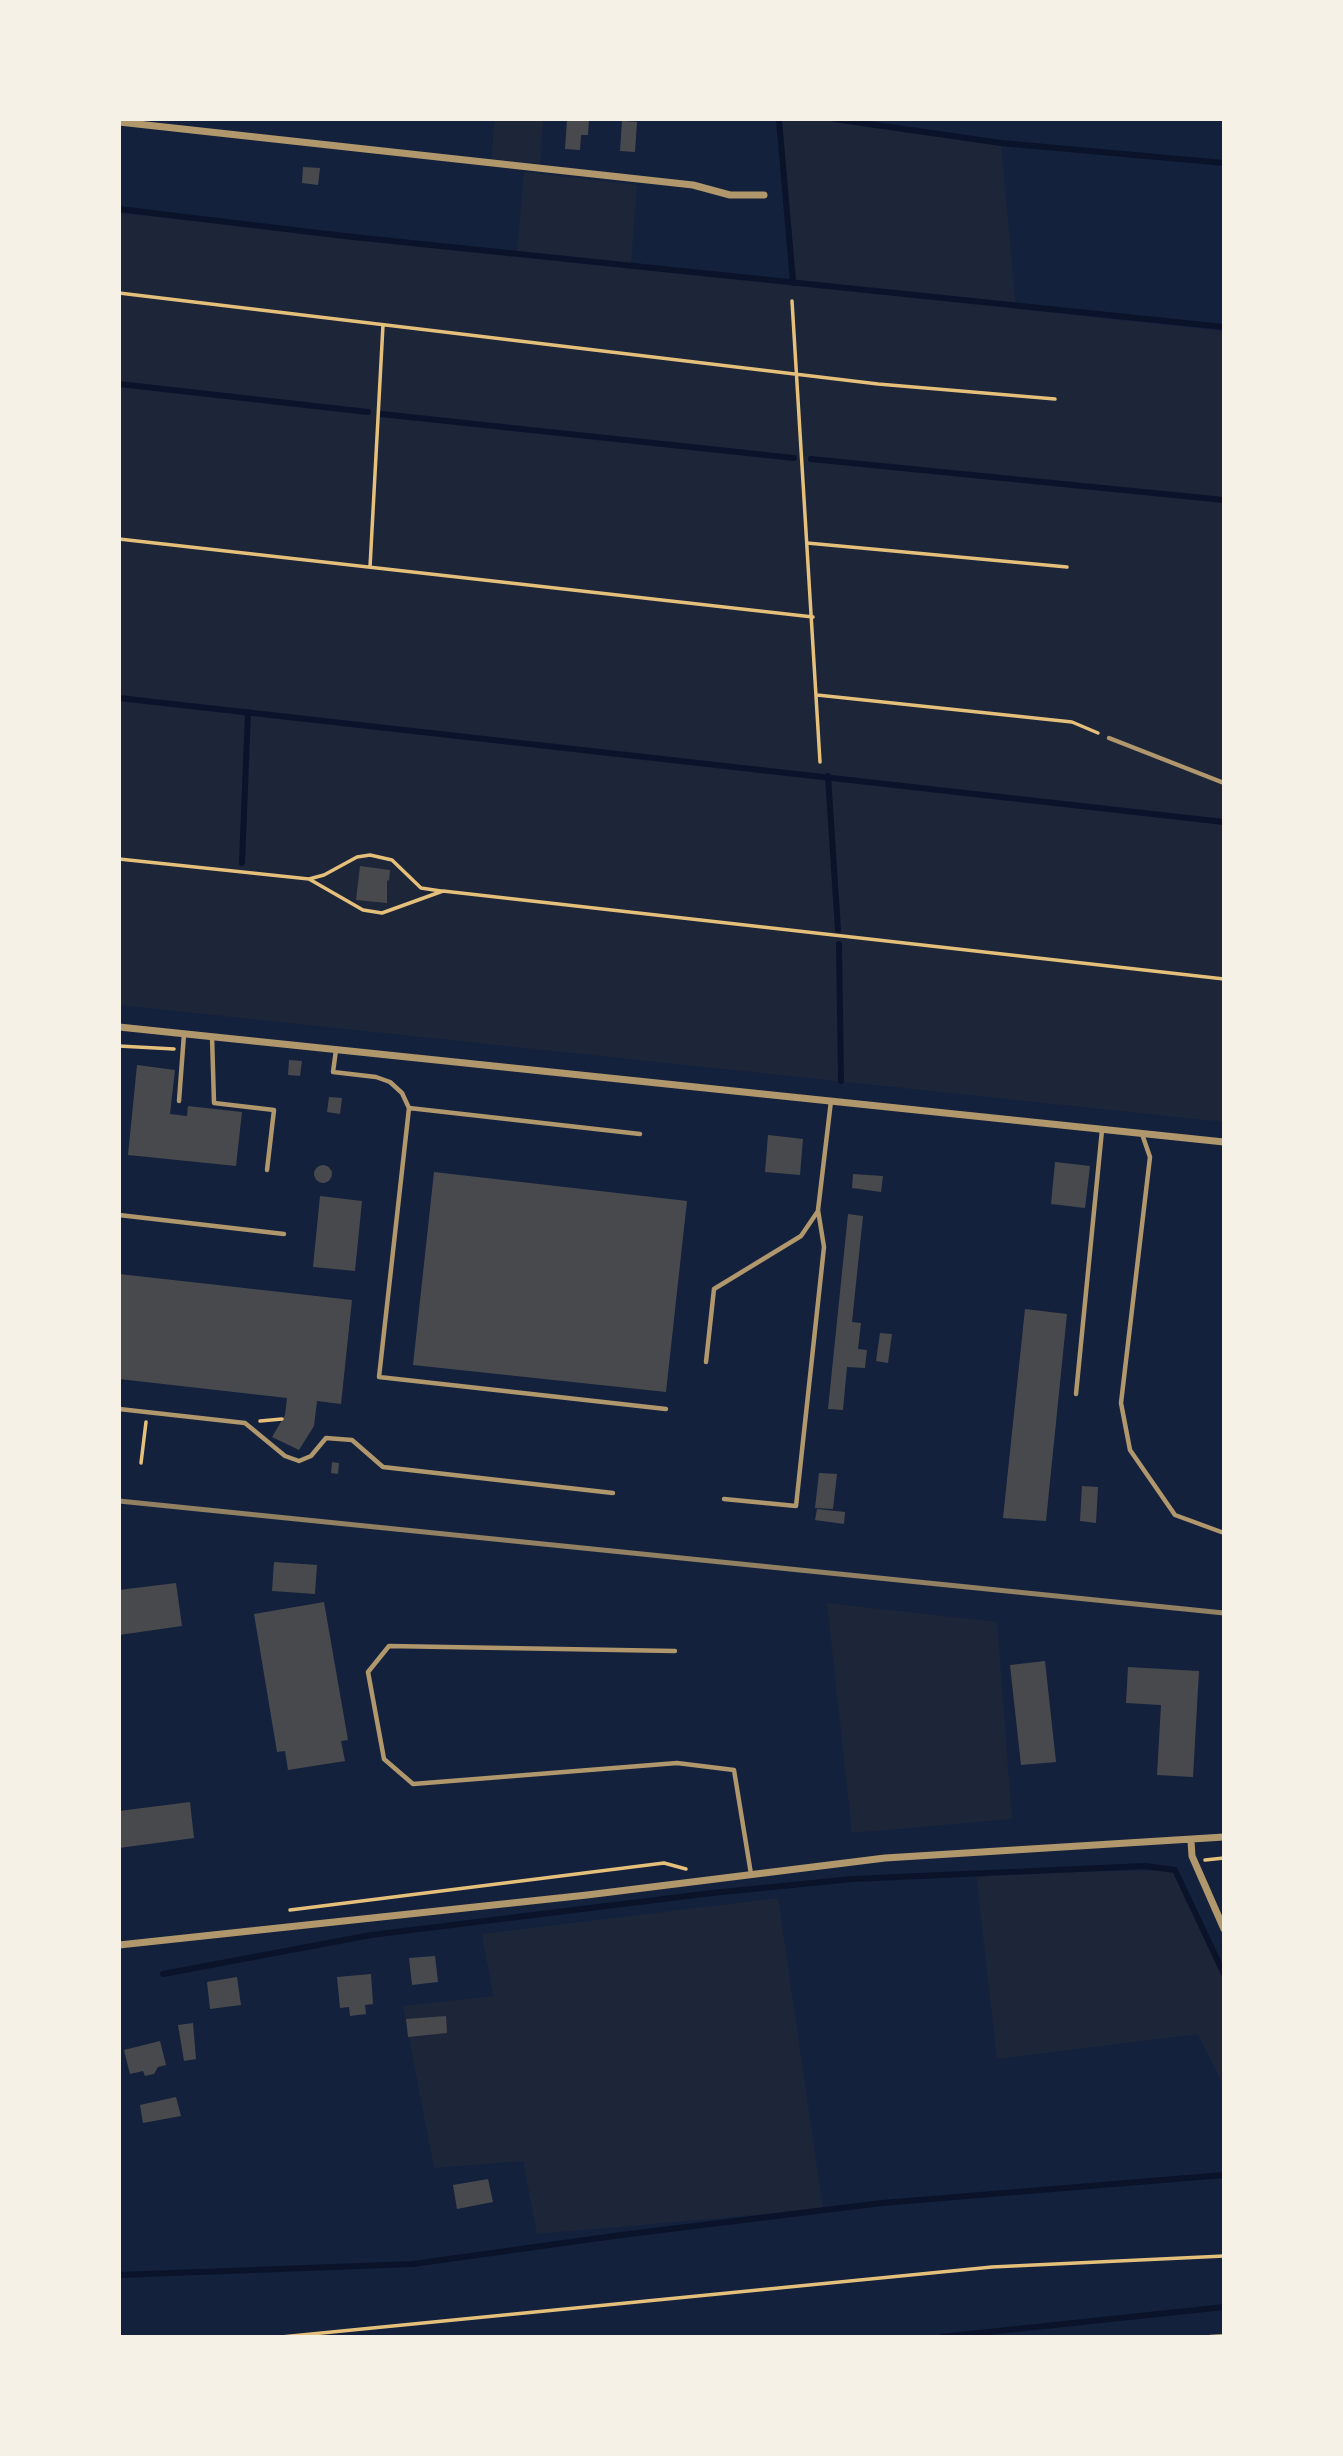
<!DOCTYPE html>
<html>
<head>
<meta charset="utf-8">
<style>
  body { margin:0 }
  #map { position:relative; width:1343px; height:2456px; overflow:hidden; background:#14213d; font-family:"Archivo Narrow",sans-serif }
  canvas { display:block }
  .frame { position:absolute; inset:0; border:121px solid #f6f1e7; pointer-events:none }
</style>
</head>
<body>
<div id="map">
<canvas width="1343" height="2456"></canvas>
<div class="frame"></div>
</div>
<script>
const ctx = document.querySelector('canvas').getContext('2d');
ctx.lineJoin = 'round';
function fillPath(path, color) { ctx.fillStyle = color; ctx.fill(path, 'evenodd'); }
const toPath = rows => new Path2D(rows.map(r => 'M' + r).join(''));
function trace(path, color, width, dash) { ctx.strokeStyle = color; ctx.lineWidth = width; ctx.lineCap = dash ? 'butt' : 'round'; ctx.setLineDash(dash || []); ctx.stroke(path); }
fillPath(toPath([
  [494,119,543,119,540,164,492,159],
  [779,119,834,119,1001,143,1016,309,1224,331,1224,1122,119,1005,119,213,797,284],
  [524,172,637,185,631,265,517,251],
  [827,1603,997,1622,1012,1819,852,1833],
  [1175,1870,1224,1974,1224,2087,1198,2034,997,2059,976,1874],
  [778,1898,823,2209,537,2234,523,2161,434,2168,403,2006,493,1996,482,1934]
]), '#1d2539');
trace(toPath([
  [779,119,793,283],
  [834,119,1001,143,1224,163],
  [119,209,344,236,1224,327],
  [119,384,368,412],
  [381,414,794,458],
  [811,459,1224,500],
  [119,698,1224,822],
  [828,776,838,930],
  [242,863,248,712],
  [839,944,841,1081],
  [163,1974,371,1935,712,1893,852,1879,1145,1866,1175,1870,1224,1974],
  [119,2275,413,2264,621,2235,882,2203,1224,2175],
  [941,2337,1224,2307]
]), '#0b132b', 6);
fillPath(toPath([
  [567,119,589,119,588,135,581,135,580,150,565,149],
  [622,121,637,122,635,152,620,151],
  [303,167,320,168,318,185,302,183],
  [360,866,390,870,389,881,387,880,387,903,356,900],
  [289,1060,302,1061,300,1076,288,1075],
  [137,1065,175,1070,170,1114,187,1116,188,1106,242,1112,236,1166,128,1155],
  [329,1097,342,1098,340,1114,327,1112],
  [768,1135,803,1139,800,1175,765,1172],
  [1055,1162,1090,1166,1085,1208,1051,1204],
  '314 1174a9 9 0 1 1 18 0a9 9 0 1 1-18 0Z',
  [434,1172,687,1201,666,1392,413,1365],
  [853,1174,883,1176,881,1192,852,1188],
  [320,1196,362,1201,355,1271,313,1267],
  [848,1214,863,1216,852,1322,861,1323,858,1349,867,1350,865,1368,847,1367,843,1410,828,1409],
  [119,1274,352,1300,341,1404,317,1401,314,1426,299,1450,272,1437,285,1415,287,1398,119,1379],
  [1025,1309,1067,1314,1046,1521,1003,1518],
  [880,1333,892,1334,888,1363,876,1361],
  [332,1462,339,1463,338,1474,331,1473],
  [819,1473,837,1474,833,1509,815,1508],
  [1082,1486,1098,1487,1096,1523,1080,1521],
  [817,1509,845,1512,844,1524,815,1520],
  [274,1562,317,1565,315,1594,272,1591],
  [176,1583,182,1626,119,1635,119,1590],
  [324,1602,348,1740,341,1741,345,1761,288,1770,285,1751,277,1752,254,1614],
  [1045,1661,1056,1762,1021,1765,1010,1665],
  [1128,1667,1199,1671,1193,1777,1157,1775,1161,1705,1126,1703],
  [190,1802,194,1838,119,1848,119,1811],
  [435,1956,438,1982,412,1985,409,1958],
  [371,1974,373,2004,365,2005,366,2014,350,2016,349,2007,340,2008,337,1977],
  [237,1977,241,2005,210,2009,207,1982],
  [446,2016,447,2033,408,2037,406,2019],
  [193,2023,196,2059,184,2061,178,2025],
  [160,2041,166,2065,158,2067,154,2074,145,2076,143,2071,130,2074,124,2050],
  [176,2097,181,2116,143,2123,140,2105],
  [488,2179,493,2202,457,2209,453,2185]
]), '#48494c');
trace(toPath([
  [119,293,878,384,1055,399],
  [792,301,820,762],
  [119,539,813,617],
  [807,543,1067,567],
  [370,567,383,325],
  [817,695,1072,722,1098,733],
  [119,859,309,879,363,910,382,913,443,891,1224,979],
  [309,879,324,875,357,857,370,855,392,860,421,888,441,891],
  [119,1046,174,1049],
  [260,1421,282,1419],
  [141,1463,146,1422],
  [1205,1860,1224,1858],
  [290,1910,664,1863,686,1869],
  [281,2337,992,2267,1224,2256]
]), '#e5c07b', 3.5);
trace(toPath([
  [1109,738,1224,783],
  [212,1036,214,1103,274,1110,267,1170],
  [336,1050,333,1072,376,1077,390,1082,402,1093,409,1108,379,1377,666,1409],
  [179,1101,184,1034],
  [409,1108,640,1134],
  [1142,1134,1150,1157,1121,1403,1130,1450,1175,1515,1224,1533],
  [119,1215,284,1234],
  [706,1362,714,1289,801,1236,818,1211],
  [1076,1394,1102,1130],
  [119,1409,245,1423,285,1456,299,1461,311,1456,326,1438,352,1440,383,1467,613,1493],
  [724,1499,796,1506,824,1247,818,1210,831,1101],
  [675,1651,389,1646,368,1672,384,1759,413,1784,677,1763,734,1770,751,1874],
  [1210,2337,1224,2336]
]), '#b1986c', 4.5);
trace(toPath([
  [119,122,693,185,730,195,764,195],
  [119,1027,1224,1142],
  [1191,1841,1192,1856,1224,1929],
  [119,1945,587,1895,885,1858,1224,1837]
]), '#b1986c', 7);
trace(toPath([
  [119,1501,1224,1613]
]), '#918062', 5);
</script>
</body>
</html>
